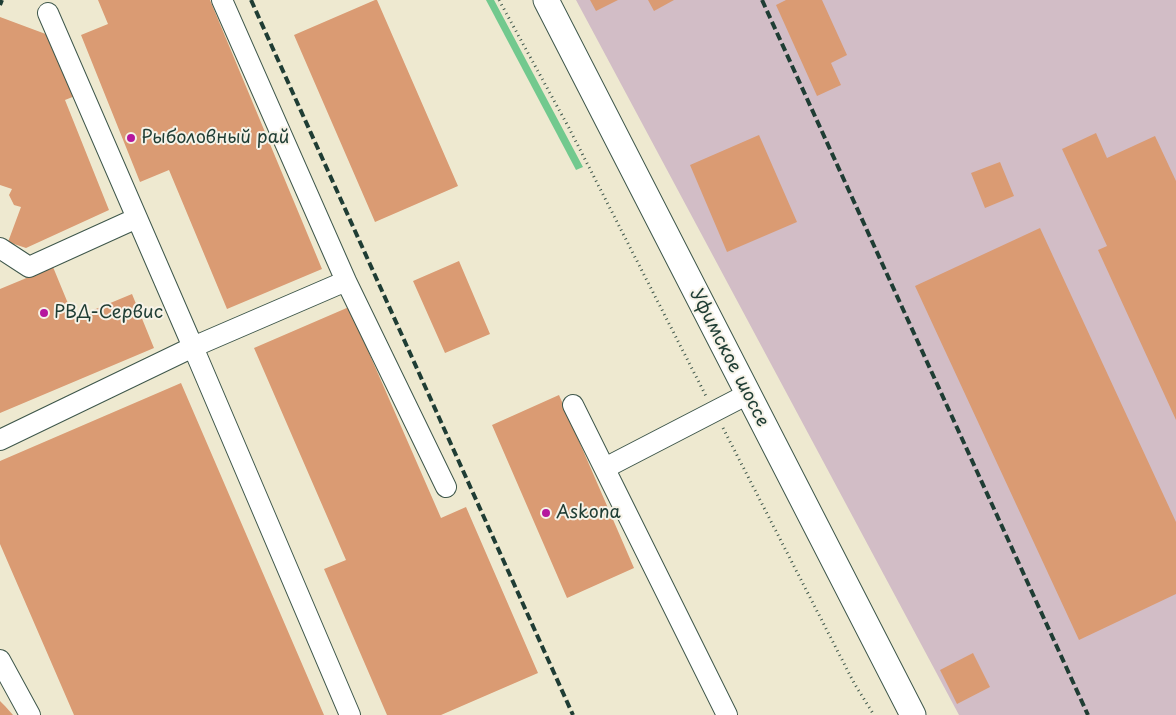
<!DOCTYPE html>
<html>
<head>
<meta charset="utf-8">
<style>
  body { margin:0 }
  canvas { display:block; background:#eee9d0 }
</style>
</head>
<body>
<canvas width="1176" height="715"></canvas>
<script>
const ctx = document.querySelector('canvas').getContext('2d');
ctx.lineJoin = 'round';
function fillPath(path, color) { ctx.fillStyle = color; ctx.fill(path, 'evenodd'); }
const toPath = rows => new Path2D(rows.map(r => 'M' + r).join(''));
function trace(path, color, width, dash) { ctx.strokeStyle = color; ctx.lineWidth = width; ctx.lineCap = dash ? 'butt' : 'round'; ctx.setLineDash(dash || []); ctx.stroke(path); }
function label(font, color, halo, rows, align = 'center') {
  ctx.font = font + ' "Playpen Sans",sans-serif'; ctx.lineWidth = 4; ctx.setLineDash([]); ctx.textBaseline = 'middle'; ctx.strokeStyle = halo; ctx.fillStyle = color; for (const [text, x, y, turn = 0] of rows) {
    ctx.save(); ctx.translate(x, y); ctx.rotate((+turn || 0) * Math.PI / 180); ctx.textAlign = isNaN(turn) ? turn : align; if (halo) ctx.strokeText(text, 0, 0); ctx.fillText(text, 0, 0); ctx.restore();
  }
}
fillPath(toPath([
  [576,0,1176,0,1176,715,959,715]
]), '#d2bdc6');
fillPath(toPath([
  [486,0,494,0,583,167,576,170]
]), '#72c98e');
fillPath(toPath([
  [98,0,210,0,322,269,227,309,169,170,140,182,81,35,108,24],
  [375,0,377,0,458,186,375,222,294,35],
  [590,0,618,0,596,11],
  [648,0,674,0,654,11],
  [786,0,822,0,847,55,831,63,841,85,817,96,776,5],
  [0,17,51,36,75,96,65,100,109,210,26,248,8,242,21,207,14,205,9,195,12,189,0,185],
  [1096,133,1107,158,1155,136,1176,181,1176,420,1098,250,1107,246,1062,149],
  [759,135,797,222,727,252,690,165],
  [1000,162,1014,196,985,208,971,173],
  [1040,228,1176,522,1176,594,1079,640,915,286],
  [459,261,490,334,445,353,413,281],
  [53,267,74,318,132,294,154,348,0,413,0,289],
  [349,307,441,518,466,507,538,673,441,715,387,715,324,569,346,560,254,348],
  [181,383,324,715,74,715,0,544,0,461],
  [559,395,634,568,567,598,492,425],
  [973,653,990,687,957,704,940,670],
  [0,701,5,706,13,715,0,715]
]), '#da9b73');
const minor = toPath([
  [222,0,346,281,446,487],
  [48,13,193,347,346,281],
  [0,248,29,267,137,218],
  [573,405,727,715],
  [0,440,193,347,350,715],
  [605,468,748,394],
  [0,660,30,715]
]);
const major = toPath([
  [546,0,913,715]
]);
trace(minor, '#3e574b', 22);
trace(major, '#3e574b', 27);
trace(toPath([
  [499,0,569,128,706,396],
  [723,428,854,683,874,715]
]), '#3e574b', 3, [1, 4]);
trace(minor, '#fff', 20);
trace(major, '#fff', 25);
trace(toPath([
  [251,0,573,715],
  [762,0,1088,715],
  [0,5,2,0]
]), '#1f3d34', 4, [8, 4]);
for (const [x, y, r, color] of [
  [131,138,5,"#b5179e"],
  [44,313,5,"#b5179e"],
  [546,513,5,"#b5179e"]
]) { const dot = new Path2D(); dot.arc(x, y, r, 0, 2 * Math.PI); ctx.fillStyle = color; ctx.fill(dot); trace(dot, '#f7f3e8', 2); }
label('18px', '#1f3d34', '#f7f3e8', [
  ["Рыболовный рай",141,138],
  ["РВД-Сервис",54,313],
  ["Askona",556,513]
], 'left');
label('18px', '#1f3d34', '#f7f3e8', [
  ["Уфимское шоссе",729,358,63]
]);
</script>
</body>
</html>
